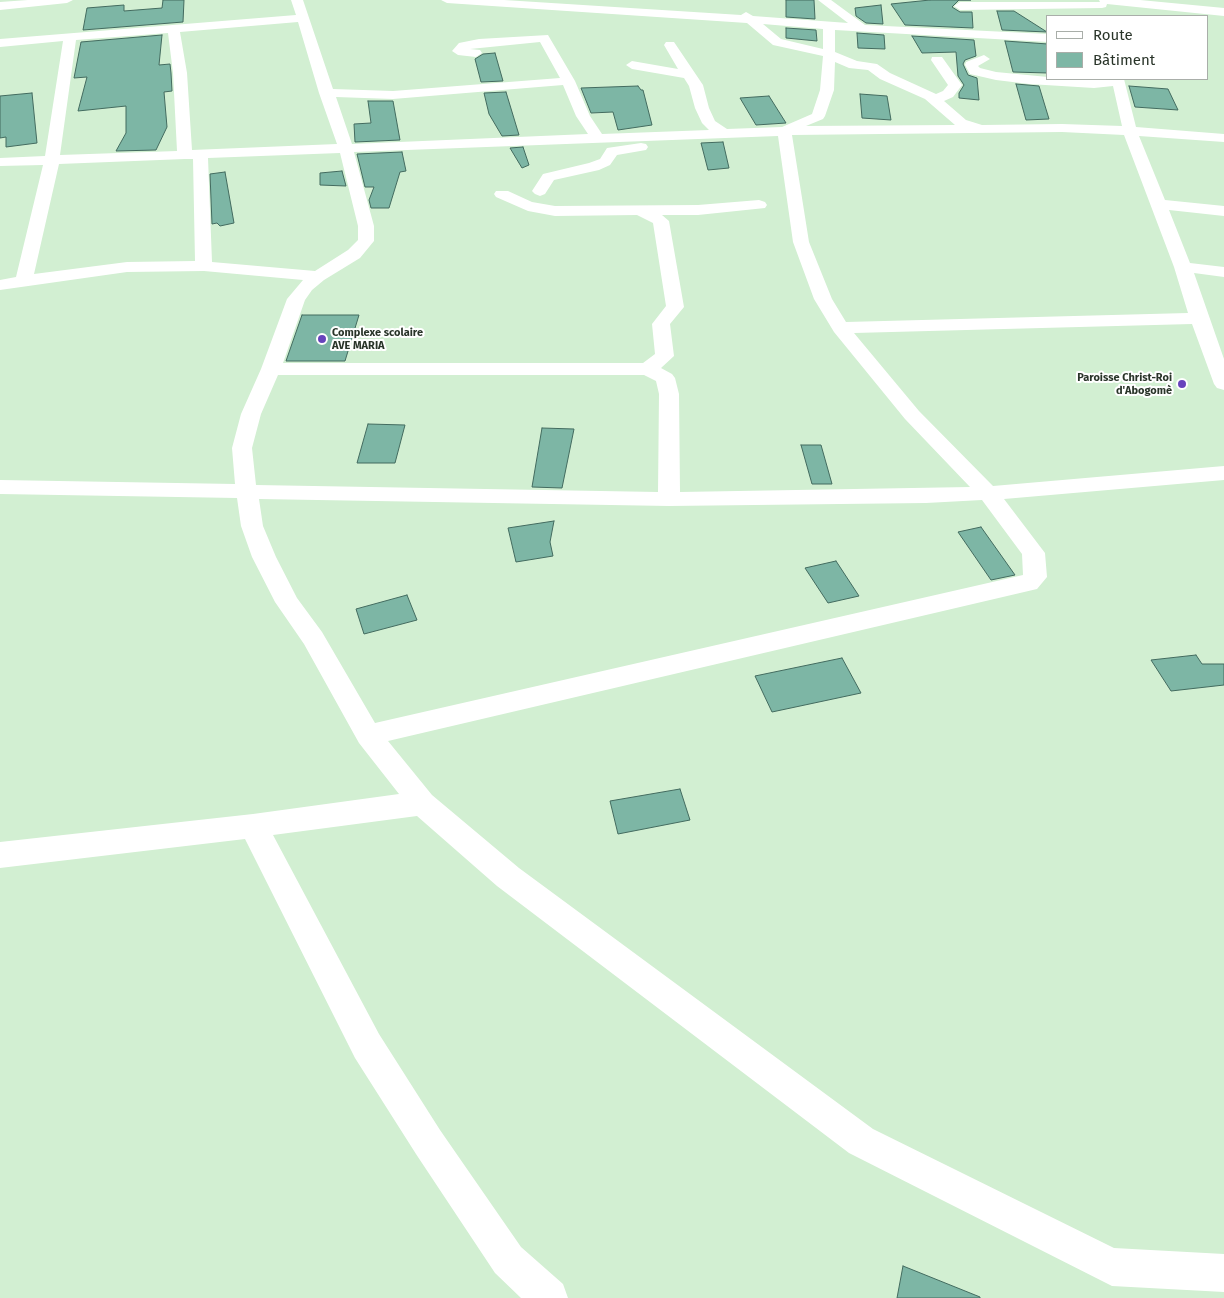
<!DOCTYPE html>
<html>
<head>
<meta charset="utf-8">
<style>
  body { margin:0 }
  #map { position:relative; width:1224px; height:1298px; overflow:hidden; background:#d2efd2; font-family:"Fira Sans",sans-serif }
  canvas { display:block }
  .legend { position:absolute; left:1046px; top:15px; width:162px; height:65px; box-sizing:border-box; background:#fff; border:1px solid #a9aea9; margin:0; padding:6px 9px; list-style:none; font-size:15px; color:#293429 }
  .legend li { display:flex; align-items:center; gap:10px; height:25px }
  .legend b { width:25px; border:1px solid #a9aea9 }
</style>
</head>
<body>
<div id="map">
<canvas width="1224" height="1298"></canvas>
<ul class="legend">
<li><b style="height:6px;background:#fff"></b>Route</li>
<li><b style="height:14px;background:#7db6a5"></b>Bâtiment</li>
</ul>
</div>
<script>
const ctx = document.querySelector('canvas').getContext('2d');
ctx.lineJoin = 'round';
function fillPath(path, color) { ctx.fillStyle = color; ctx.fill(path, 'evenodd'); }
const toPath = rows => new Path2D(rows.map(r => 'M' + r).join(''));
function trace(path, color, width, dash) { ctx.strokeStyle = color; ctx.lineWidth = width; ctx.lineCap = dash ? 'butt' : 'round'; ctx.setLineDash(dash || []); ctx.stroke(path); }
function label(font, color, halo, rows, align = 'center') {
  ctx.font = font + ' "Fira Sans",sans-serif'; ctx.lineWidth = 4; ctx.setLineDash([]); ctx.textBaseline = 'middle'; ctx.strokeStyle = halo; ctx.fillStyle = color; for (const [text, x, y, turn = 0] of rows) {
    ctx.save(); ctx.translate(x, y); ctx.rotate((+turn || 0) * Math.PI / 180); ctx.textAlign = isNaN(turn) ? turn : align; if (halo) ctx.strokeText(text, 0, 0); ctx.fillText(text, 0, 0); ctx.restore();
  }
}
const building = toPath([
  [163,0,184,0,183,22,83,30,87,8,124,5,124,11,162,8,163,0],
  [786,0,814,0,815,19,786,17,786,0],
  [930,0,971,0,959,0,952,7,960,12,972,12,973,28,905,25,891,4,930,0],
  [881,5,883,24,866,23,856,16,855,8,881,5],
  [997,11,1014,11,1047,32,1002,30,997,11],
  [786,28,816,30,817,41,786,38,786,28],
  [857,33,884,35,885,49,858,48,857,33],
  [162,35,159,65,170,64,171,73,172,91,164,92,167,127,156,150,116,151,126,133,126,106,78,111,87,77,74,78,81,42,162,35],
  [912,36,974,40,976,56,965,60,963,64,968,75,977,78,979,100,959,98,959,93,964,85,958,76,956,52,922,53,912,36],
  [1005,41,1048,44,1048,73,1013,72,1005,41],
  [495,53,503,81,481,82,475,59,483,54,495,53],
  [1016,84,1039,86,1049,119,1026,120,1016,84],
  [638,86,641,90,643,90,652,125,618,130,613,112,591,113,581,88,638,86],
  [1129,86,1168,89,1178,110,1135,107,1129,86],
  [506,92,519,135,502,136,489,114,484,93,506,92],
  [32,93,37,143,6,147,6,137,0,138,0,96,32,93],
  [860,94,887,96,891,120,862,118,860,94],
  [769,96,786,123,756,125,740,98,769,96],
  [368,101,393,101,400,140,355,142,354,124,371,123,368,101],
  [723,142,729,168,708,170,701,143,723,142],
  [523,147,529,165,522,168,510,148,523,147],
  [402,152,406,171,400,172,389,208,371,208,369,200,374,187,365,187,357,154,402,152],
  [342,171,346,186,320,185,320,173,342,171],
  [225,172,234,223,220,226,217,223,212,224,210,174,225,172],
  [302,315,359,315,345,361,286,361,302,315],
  [368,424,405,425,395,463,357,463,368,424],
  [542,428,574,429,562,488,532,487,542,428],
  [801,445,821,445,832,484,812,484,801,445],
  [554,521,550,542,553,556,516,562,508,528,554,521],
  [981,527,1015,575,991,580,958,532,981,527],
  [836,561,859,596,828,603,805,568,836,561],
  [407,595,417,620,364,634,356,609,407,595],
  [1196,655,1202,664,1224,664,1224,685,1171,691,1151,660,1196,655],
  [842,658,861,693,772,712,755,676,842,658],
  [680,789,690,820,618,834,610,801,680,789],
  [903,1266,980,1297,980,1298,897,1298,903,1266]
]);
fillPath(building, '#7db6a5');
trace(building, '#436b5f', 1);
fillPath(toPath([
  [28,0,73,0,67,3,0,10,0,2,28,0],
  [291,0,303,0,333,89,393,91,560,78,540,42,470,49,480,50,482,53,476,57,458,55,452,51,459,43,479,39,548,35,575,81,590,116,602,134,709,130,702,123,695,108,689,86,684,78,632,69,626,65,632,61,678,69,664,45,666,42,674,42,703,85,709,108,715,121,727,129,782,127,812,114,820,90,823,56,773,45,747,23,447,3,441,0,504,0,741,15,746,12,753,16,848,23,818,0,831,0,865,25,1048,34,1048,42,835,30,835,52,857,61,877,64,890,73,936,94,943,91,948,85,931,60,932,57,942,57,962,85,953,97,944,101,966,120,982,125,1062,124,1122,126,1113,86,1094,88,1029,84,996,80,970,74,965,65,966,62,984,55,990,59,978,66,980,68,996,72,1048,77,1048,79,1124,79,1136,127,1224,134,1224,142,1139,136,1165,200,1224,206,1224,216,1169,210,1190,263,1224,267,1224,277,1194,273,1224,359,1224,390,1217,388,1214,384,1192,324,854,333,919,411,993,486,1224,466,1224,480,1004,499,1045,553,1047,577,1037,589,388,741,432,795,519,868,873,1129,1114,1248,1224,1254,1224,1292,1112,1286,849,1153,497,886,417,816,273,835,379,1034,440,1130,521,1247,563,1284,568,1298,521,1298,495,1273,416,1154,355,1058,245,839,0,868,0,842,253,814,399,794,359,743,304,644,275,602,252,557,241,526,237,498,0,494,0,480,235,484,232,448,241,414,261,369,287,299,303,280,204,271,127,272,0,290,0,280,16,277,43,165,0,166,0,158,45,156,63,41,0,47,0,39,296,15,291,0],
  [298,22,319,93,337,144,192,150,187,73,180,32,298,22],
  [763,24,823,29,823,49,781,39,763,24],
  [168,33,173,73,177,151,60,155,76,40,168,33],
  [835,62,849,68,868,70,880,79,925,99,955,125,806,126,823,119,825,116,834,90,835,62],
  [563,85,576,116,588,134,352,144,336,97,393,99,563,85],
  [1062,132,1124,135,1174,267,1188,313,846,322,832,299,809,242,792,135,1062,132],
  [778,136,793,242,814,299,834,332,905,419,970,487,680,492,679,394,675,378,672,374,661,368,674,356,670,324,684,307,669,221,662,215,698,215,765,208,767,205,765,202,759,200,698,205,555,206,532,202,508,191,496,191,494,194,496,197,528,211,555,216,637,215,653,223,666,306,652,324,655,354,643,363,283,363,305,300,312,290,324,280,360,258,374,241,374,226,354,152,778,136],
  [340,153,358,226,358,240,348,250,315,271,212,262,208,158,340,153],
  [185,159,193,159,195,261,127,262,34,274,59,164,185,159],
  [278,375,644,375,656,381,659,394,658,492,256,485,252,448,261,414,278,375],
  [259,499,669,506,926,503,982,500,1022,554,1023,575,375,723,322,632,297,598,276,557,263,526,259,499],
  [1099,0,1140,0,1224,8,1224,16,1107,4,1106,7,1102,8,960,10,954,6,960,2,1100,2,1099,0],
  [641,143,646,144,648,147,646,150,617,155,610,165,599,170,554,180,545,194,540,196,535,194,532,191,543,174,589,163,600,159,607,148,641,143]
]), '#fff');
for (const [x, y, r, color] of [
  [322,339,5,"#6743bc"],
  [1182,384,5,"#6743bc"]
]) { const dot = new Path2D(); dot.arc(x, y, r, 0, 2 * Math.PI); ctx.fillStyle = color; ctx.fill(dot); trace(dot, '#fff', 2); }
label('bold 11px', '#293429', '#fff', [
  ["Complexe scolaire",332,333],
  ["AVE MARIA",332,346],
  ["Paroisse Christ-Roi",1172,378,"right"],
  ["d'Abogomè",1172,391,"right"]
], 'left');
</script>
</body>
</html>
